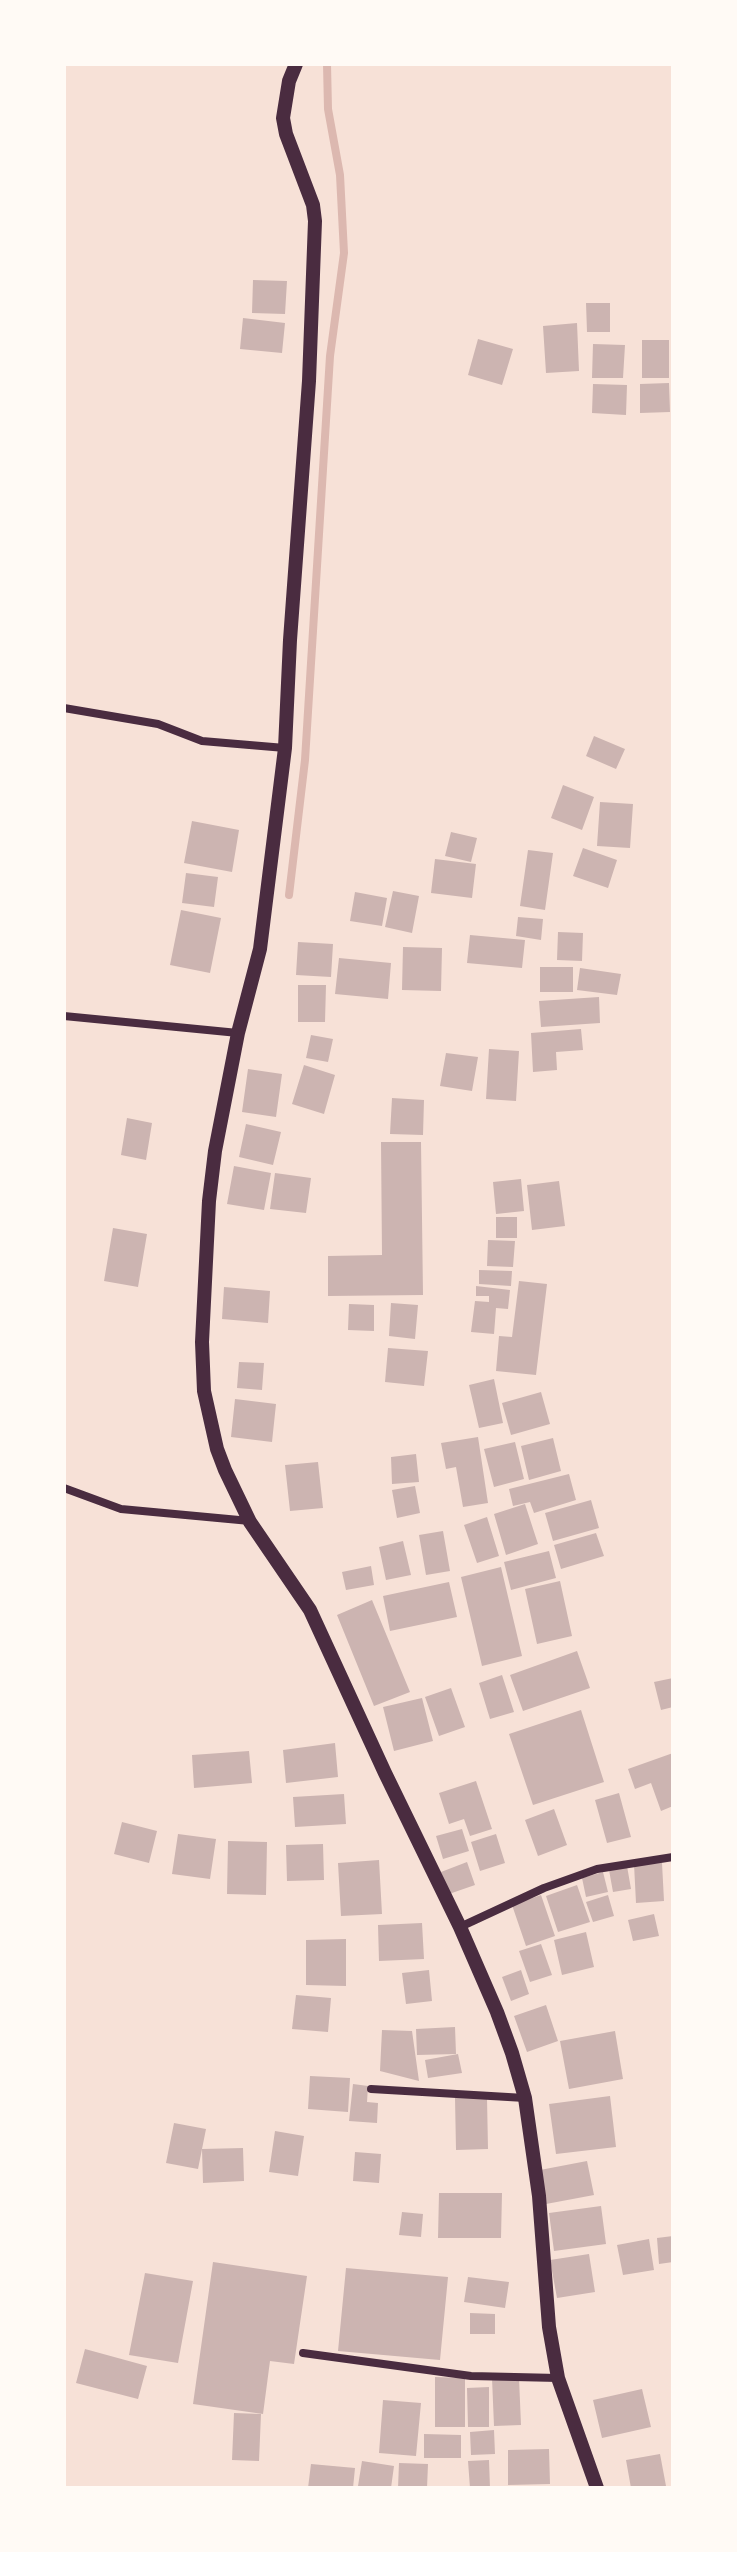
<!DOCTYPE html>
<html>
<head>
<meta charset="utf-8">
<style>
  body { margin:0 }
  #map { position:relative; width:737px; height:2552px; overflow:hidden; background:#f7e1d7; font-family:Ubuntu,sans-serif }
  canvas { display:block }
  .frame { position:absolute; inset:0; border:66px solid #fffaf5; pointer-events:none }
</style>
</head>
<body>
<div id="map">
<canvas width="737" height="2552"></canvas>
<div class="frame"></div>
</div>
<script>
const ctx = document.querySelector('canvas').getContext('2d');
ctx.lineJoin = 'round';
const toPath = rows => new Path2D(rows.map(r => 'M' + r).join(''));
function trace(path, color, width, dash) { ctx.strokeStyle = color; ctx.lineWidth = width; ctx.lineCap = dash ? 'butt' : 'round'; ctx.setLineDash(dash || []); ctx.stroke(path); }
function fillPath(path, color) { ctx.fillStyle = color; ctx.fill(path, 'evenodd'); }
trace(toPath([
  [289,895,305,760,330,356,344,253,340,175,328,109,327,64]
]), '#dcb8b0', 8);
fillPath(toPath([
  [253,280,287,281,285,314,252,313],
  [586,303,610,303,610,332,587,332],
  [243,318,285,323,282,353,240,349],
  [577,323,579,371,546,373,543,326],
  [478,339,513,349,502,385,468,375],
  [642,340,669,340,669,378,642,378],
  [593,344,625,345,623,378,592,378],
  [669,383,670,412,640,413,640,384],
  [593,384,627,385,626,415,592,413],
  [594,736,625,749,616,769,586,756],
  [563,785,594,797,582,830,551,818],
  [600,802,633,804,630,848,597,846],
  [192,821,239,830,232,872,184,863],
  [451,832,477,838,471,862,445,856],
  [583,848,617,860,608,888,573,876],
  [528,850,553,853,545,910,520,906],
  [435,859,476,864,472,898,431,893],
  [186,873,218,877,214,907,182,903],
  [393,891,419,896,412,933,385,927],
  [355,892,387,898,382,926,350,921],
  [181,910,221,918,210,973,170,965],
  [518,917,543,919,541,940,516,936],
  [558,932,583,933,582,961,557,960],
  [470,935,525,940,522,968,467,963],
  [298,942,333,944,331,977,296,975],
  [403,947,442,948,441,991,402,990],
  [339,958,391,963,388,999,335,994],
  [540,967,573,967,573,992,540,992],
  [580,968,621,974,617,995,577,990],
  [298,985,326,985,325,1022,298,1022],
  [599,997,600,1023,541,1027,539,1001],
  [581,1029,583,1050,556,1052,557,1070,533,1072,531,1033],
  [311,1035,333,1039,328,1062,306,1058],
  [489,1049,519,1051,516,1101,486,1099],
  [446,1053,478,1057,472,1091,440,1086],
  [304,1065,335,1075,324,1114,292,1104],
  [248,1069,282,1074,276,1117,242,1112],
  [392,1098,424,1100,423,1135,390,1134],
  [127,1118,152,1123,146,1160,121,1155],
  [246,1124,281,1132,273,1165,239,1157],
  [381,1142,421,1142,423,1295,328,1296,328,1256,382,1255],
  [234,1166,271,1173,264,1210,227,1204],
  [275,1173,311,1178,306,1213,270,1209],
  [521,1179,524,1211,496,1214,493,1182],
  [559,1181,565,1226,532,1230,527,1185],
  [496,1217,517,1217,517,1238,496,1238],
  [113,1228,147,1234,138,1287,104,1281],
  [488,1240,515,1241,513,1267,487,1266],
  [479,1270,512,1271,511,1286,479,1284],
  [519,1281,547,1284,536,1375,496,1371,499,1336,512,1337],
  [476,1286,510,1290,508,1309,496,1308,494,1334,471,1332,475,1301,489,1302,489,1296,476,1296],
  [224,1287,270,1291,268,1323,222,1319],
  [391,1303,418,1305,415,1339,389,1336],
  [349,1304,374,1305,374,1331,348,1330],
  [388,1348,428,1351,424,1386,385,1382],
  [239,1362,264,1363,262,1390,237,1388],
  [494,1379,503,1423,479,1428,469,1385],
  [541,1392,550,1424,511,1435,502,1403],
  [235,1399,276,1404,272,1442,231,1437],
  [478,1437,488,1503,463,1507,456,1467,446,1469,441,1443],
  [553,1438,561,1471,529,1480,521,1446],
  [515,1442,524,1479,494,1487,484,1449],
  [416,1454,419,1482,392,1484,391,1457],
  [318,1462,323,1508,290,1511,285,1465],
  [569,1474,576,1500,534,1513,530,1502,513,1506,509,1489],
  [415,1486,420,1513,397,1518,392,1490],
  [591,1500,599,1528,553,1541,545,1513],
  [525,1504,538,1544,506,1555,494,1514],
  [487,1517,499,1556,477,1563,464,1525],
  [443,1531,450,1571,426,1575,419,1535],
  [596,1533,604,1556,561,1569,554,1545],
  [403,1541,411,1575,386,1580,379,1547],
  [549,1551,556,1578,511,1590,504,1562],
  [371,1566,374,1585,346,1590,342,1572],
  [501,1567,522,1656,482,1666,461,1577],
  [560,1581,572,1636,537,1644,525,1589],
  [449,1582,457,1617,390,1631,383,1596],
  [372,1600,410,1692,374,1706,337,1615],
  [577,1651,590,1688,523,1711,510,1675],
  [502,1675,514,1712,490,1719,479,1683],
  [673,1678,673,1707,661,1710,654,1682],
  [451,1688,465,1727,439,1736,425,1697],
  [422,1698,433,1741,394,1751,383,1707],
  [581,1710,604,1782,533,1805,509,1734],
  [335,1743,338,1777,286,1783,283,1750],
  [249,1751,252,1783,194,1788,192,1755],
  [673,1753,673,1806,661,1811,651,1783,635,1789,628,1769],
  [476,1781,492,1829,470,1836,464,1819,449,1824,439,1793],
  [619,1793,631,1837,607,1843,595,1800],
  [344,1794,346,1824,295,1827,293,1797],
  [554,1809,567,1845,538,1856,525,1820],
  [122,1822,157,1831,149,1863,114,1854],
  [462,1829,469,1851,443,1859,436,1836],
  [178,1834,216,1839,210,1879,172,1874],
  [496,1834,505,1863,480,1871,471,1842],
  [228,1841,267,1842,266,1895,227,1894],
  [323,1844,324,1880,287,1881,286,1845],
  [379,1860,382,1914,341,1916,338,1863],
  [467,1862,475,1885,449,1894,441,1872],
  [662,1863,664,1901,636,1903,634,1864],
  [627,1866,631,1889,613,1892,609,1870],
  [603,1872,608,1892,586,1897,582,1878],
  [577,1885,590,1922,558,1932,546,1896],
  [541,1895,555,1936,526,1946,512,1905],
  [608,1895,614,1916,593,1922,586,1902],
  [654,1914,659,1936,633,1941,628,1920],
  [422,1923,424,1959,379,1961,378,1925],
  [586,1932,594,1967,562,1975,554,1940],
  [346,1939,346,1986,306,1985,306,1940],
  [541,1944,552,1975,530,1982,519,1951],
  [429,1970,432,2001,406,2004,402,1973],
  [521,1970,529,1994,511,2001,502,1977],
  [296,1995,331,1998,328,2032,292,2029],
  [546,2005,558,2041,527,2052,514,2016],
  [455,2027,456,2054,417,2055,416,2029],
  [382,2030,412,2031,419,2081,380,2071],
  [615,2031,623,2079,569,2089,560,2041],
  [458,2054,462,2073,428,2078,425,2060],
  [310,2076,350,2078,348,2112,308,2109],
  [353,2084,368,2086,367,2102,378,2103,377,2123,349,2121],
  [610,2096,616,2147,556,2154,549,2104],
  [455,2098,487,2098,488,2149,456,2150],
  [174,2123,206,2129,202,2149,243,2148,244,2181,203,2183,202,2149,198,2169,166,2163],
  [275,2131,304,2136,298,2176,269,2172],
  [355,2152,381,2154,379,2183,353,2181],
  [587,2161,594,2195,546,2204,540,2170],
  [439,2193,502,2193,501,2238,438,2238],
  [601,2206,606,2244,554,2251,549,2213],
  [402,2212,423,2214,421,2237,399,2235],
  [673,2236,673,2262,659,2264,657,2238],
  [649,2239,654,2270,623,2275,617,2245],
  [589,2254,595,2292,557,2298,550,2260],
  [213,2262,307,2276,294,2364,270,2361,263,2414,193,2404],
  [346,2268,448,2277,440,2360,338,2351],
  [145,2273,193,2281,178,2363,129,2355],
  [468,2277,509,2282,505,2308,464,2302],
  [470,2313,495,2314,495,2334,470,2334],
  [85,2349,147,2366,138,2399,76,2383],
  [435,2377,465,2378,465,2427,435,2427],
  [492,2378,519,2378,521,2425,494,2426],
  [489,2387,489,2427,468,2427,467,2388],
  [642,2389,651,2427,602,2438,593,2400],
  [383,2400,421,2403,416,2456,379,2453],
  [234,2413,261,2414,259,2461,232,2460],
  [494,2430,495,2454,471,2455,470,2432],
  [424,2434,461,2435,461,2458,424,2458],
  [549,2449,550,2484,508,2485,508,2450],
  [660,2454,666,2486,631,2488,626,2460],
  [489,2460,490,2488,470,2488,468,2461],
  [362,2461,394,2466,391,2488,358,2486],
  [399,2463,428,2464,427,2488,398,2488],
  [311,2464,355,2468,353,2488,308,2488]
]), '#ccb4b1');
trace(toPath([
  [64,708,158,724,202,741,285,748],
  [64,1016,238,1033],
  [64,1488,121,1509,250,1521],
  [460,1927,544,1888,597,1869,673,1857],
  [371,2089,525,2098],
  [303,2353,471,2376,558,2378]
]), '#4a2c40', 8);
trace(toPath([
  [296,64,289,81,283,118,286,134,313,205,315,221,309,381,290,640,285,748,260,949,238,1033,215,1151,209,1201,202,1342,204,1391,217,1449,225,1470,250,1522,310,1610,385,1773,460,1927,497,2012,512,2053,525,2098,539,2196,549,2327,558,2378,597,2488]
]), '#4a2c40', 14);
</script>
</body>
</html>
